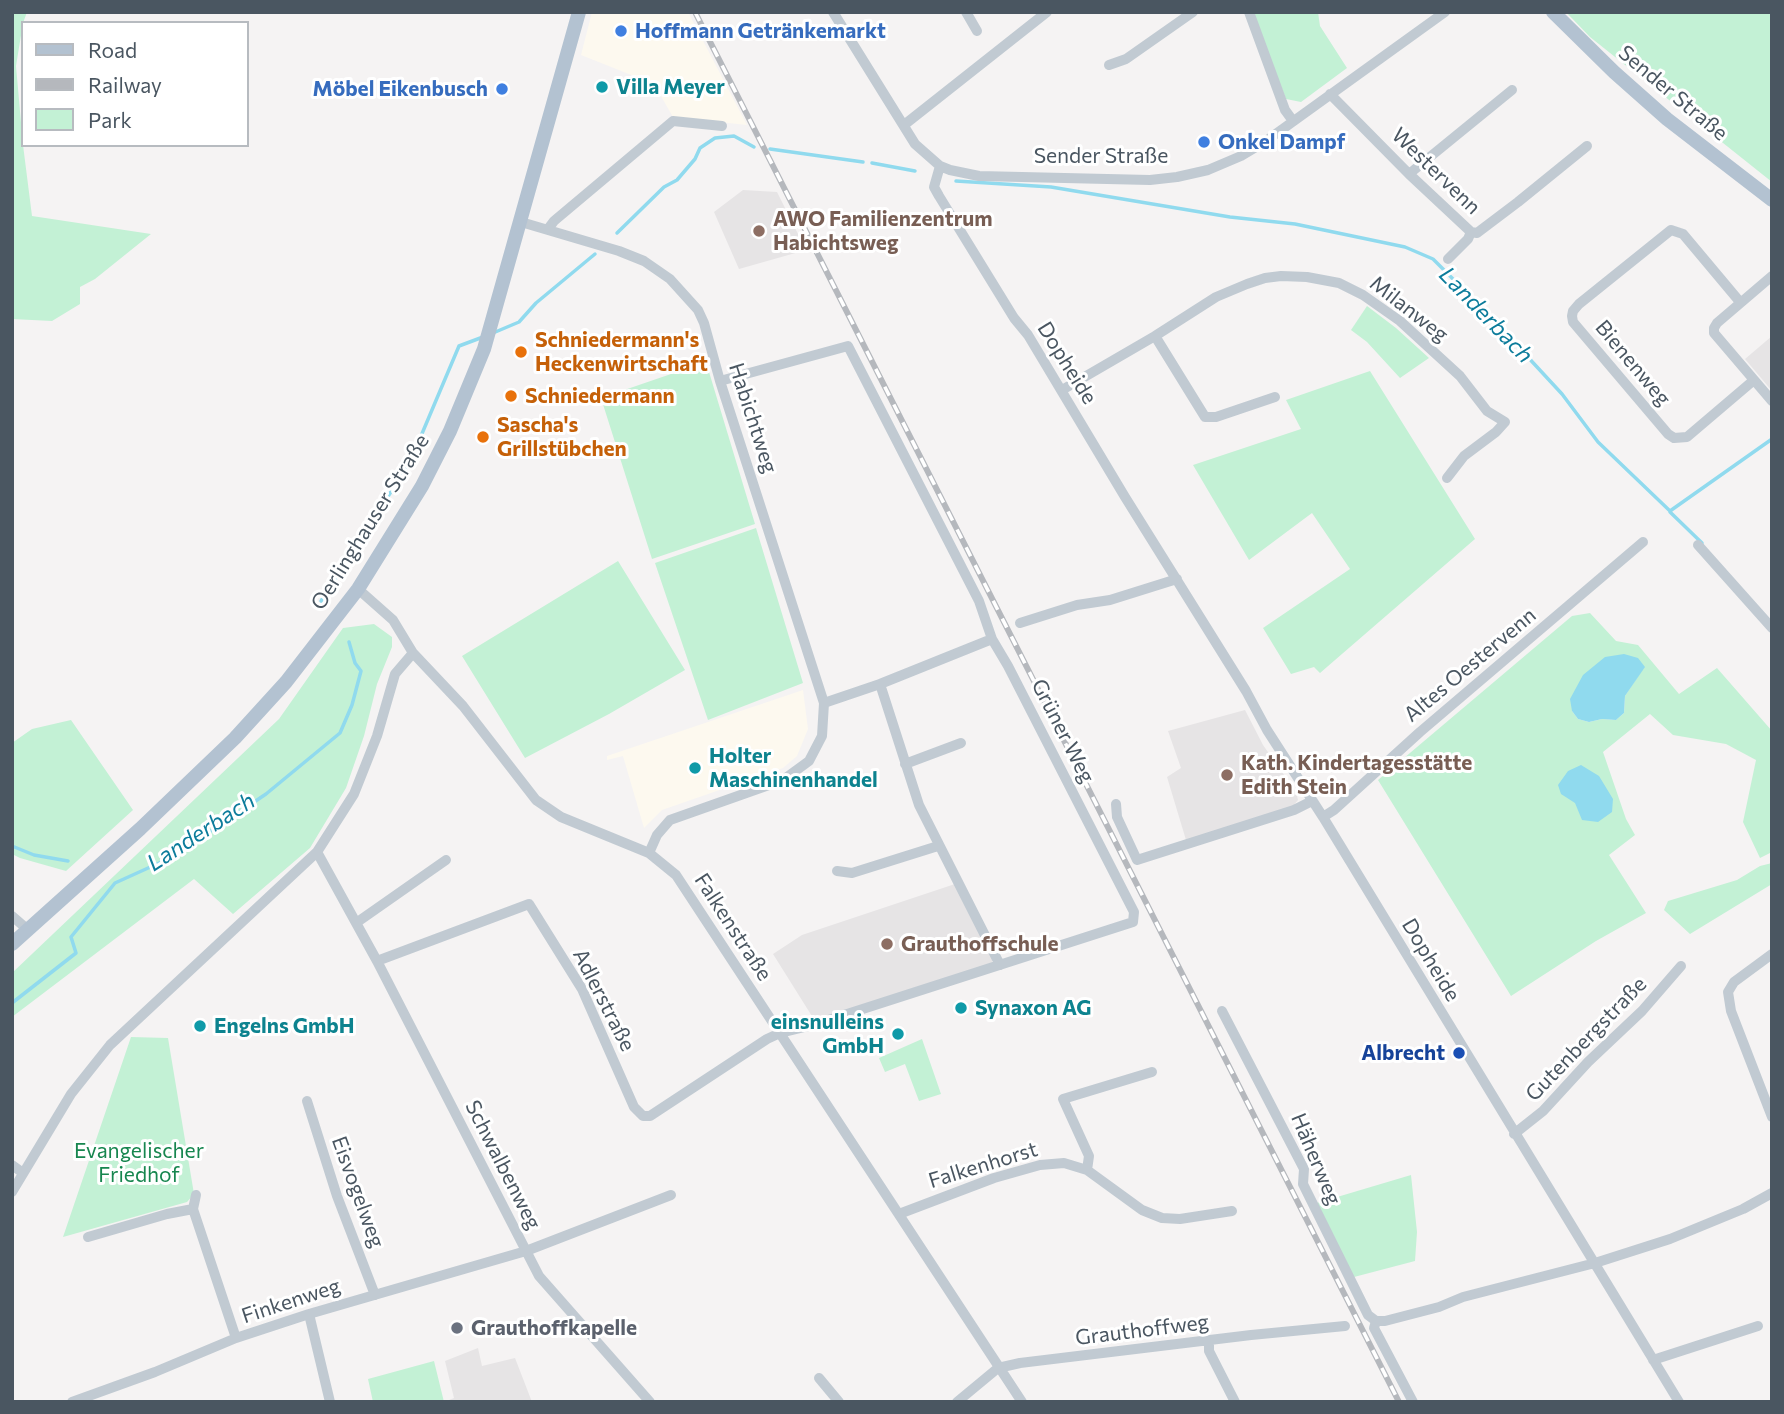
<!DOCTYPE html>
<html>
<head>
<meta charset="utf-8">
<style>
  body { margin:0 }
  #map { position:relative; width:1784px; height:1414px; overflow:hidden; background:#f5f3f3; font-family:Commissioner,sans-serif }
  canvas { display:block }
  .frame { position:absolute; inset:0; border:14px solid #4a5661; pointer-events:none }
  .legend { position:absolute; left:21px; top:21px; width:228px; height:126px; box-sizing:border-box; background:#fff; border:2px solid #b7bbc0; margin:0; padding:9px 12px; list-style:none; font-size:21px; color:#4a5661 }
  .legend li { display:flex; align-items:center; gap:14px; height:35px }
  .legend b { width:35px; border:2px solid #b7bbc0 }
</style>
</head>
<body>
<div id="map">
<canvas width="1784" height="1414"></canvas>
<div class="frame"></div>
<ul class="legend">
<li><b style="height:9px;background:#b3c2d1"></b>Road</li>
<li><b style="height:9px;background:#b5b8bd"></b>Railway</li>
<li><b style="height:19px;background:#c3f1d5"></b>Park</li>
</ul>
</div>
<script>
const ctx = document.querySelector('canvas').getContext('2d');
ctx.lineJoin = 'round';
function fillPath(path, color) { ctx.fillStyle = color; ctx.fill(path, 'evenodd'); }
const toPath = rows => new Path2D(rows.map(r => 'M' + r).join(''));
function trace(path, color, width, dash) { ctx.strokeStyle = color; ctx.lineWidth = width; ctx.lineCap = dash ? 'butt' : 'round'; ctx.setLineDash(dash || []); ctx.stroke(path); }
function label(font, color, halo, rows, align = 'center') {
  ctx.font = font + ' Commissioner,sans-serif'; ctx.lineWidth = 6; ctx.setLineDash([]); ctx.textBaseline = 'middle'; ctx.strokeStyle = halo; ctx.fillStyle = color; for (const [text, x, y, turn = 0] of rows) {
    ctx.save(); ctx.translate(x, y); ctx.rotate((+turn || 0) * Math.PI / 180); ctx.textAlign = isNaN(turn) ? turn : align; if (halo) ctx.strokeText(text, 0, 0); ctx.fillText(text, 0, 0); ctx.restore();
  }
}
fillPath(toPath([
  [592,12,688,12,747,125,673,117,654,84,581,55],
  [803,690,808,729,797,756,783,768,662,810,644,828,623,756,607,760,607,756]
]), '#fdf9ef');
fillPath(toPath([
  [743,190,777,192,806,250,739,269,714,212],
  [1772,336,1772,391,1745,359],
  [1245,710,1263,745,1296,792,1298,800,1293,806,1186,840,1167,777,1181,768,1168,731],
  [955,884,993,959,991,965,815,1021,773,954,802,935],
  [478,1348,482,1366,515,1358,532,1402,444,1402,454,1398,445,1361]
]), '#e6e4e5');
fillPath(toPath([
  [12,12,27,12,23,23,16,66,23,145,32,216,151,234,95,279,80,287,80,304,52,321,12,319],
  [1252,12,1318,12,1320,26,1347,68,1301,102,1286,99],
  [1566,12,1772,12,1772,182,1590,37],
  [1367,306,1396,328,1429,358,1400,378,1367,342,1351,330],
  [706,362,755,524,652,559,601,398],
  [1370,371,1475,539,1320,673,1314,667,1291,674,1263,628,1350,569,1312,513,1249,560,1193,465,1301,429,1286,400],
  [756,528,803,683,708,720,655,563],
  [618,561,685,670,609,714,525,758,462,656],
  [1590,613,1616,641,1638,645,1679,694,1717,668,1772,731,1772,852,1760,858,1743,822,1756,760,1726,744,1673,735,1650,714,1603,752,1626,819,1635,835,1609,855,1646,913,1596,941,1511,996,1378,780,1572,616],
  [1644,667,1625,696,1624,713,1616,720,1602,719,1589,722,1578,719,1572,711],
  [374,624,392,637,392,647,377,684,364,736,346,788,310,848,233,914,194,879,12,1017,12,973,279,719,343,628],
  [71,720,133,810,66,871,20,858,12,854,12,743,32,729],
  [1772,863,1772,884,1690,934,1664,910,1668,901,1737,880,1760,866],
  [131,1037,168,1038,194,1194,187,1202,63,1237],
  [922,1039,941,1094,919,1101,905,1064,885,1072,879,1058],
  [1411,1175,1417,1232,1415,1261,1354,1277,1317,1203],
  [434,1361,444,1402,373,1402,368,1379]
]), '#c3f1d5');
fillPath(toPath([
  [1624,654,1638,658,1645,667,1625,696,1624,713,1616,720,1602,719,1589,722,1578,719,1572,711,1570,699,1583,675,1605,657],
  [1581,765,1599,776,1613,799,1612,812,1598,822,1582,820,1575,803,1561,794,1558,785,1568,771]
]), '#90daee');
trace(toPath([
  [770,149,863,162],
  [872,163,915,171],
  [956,181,1051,187,1230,217,1295,224,1405,247,1433,259,1488,314,1562,394,1598,442,1670,511,1772,439],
  [617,233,664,187,677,180,695,159,700,148,715,138,734,136,754,147],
  [493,333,519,322,536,303,595,254],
  [1670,512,1702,543],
  [321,601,410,462,459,346,483,337],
  [12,846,34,855,68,861],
  [12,1003,76,953,71,937,115,883,168,859,226,821,266,794,340,733,352,705,361,671,355,663,349,642]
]), '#90daee', 3.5);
trace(toPath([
  [833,12,915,144,940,166,950,170,979,176,1150,180,1177,177,1208,170,1241,156,1266,141,1445,12],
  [966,12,977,31],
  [1249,12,1285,110,1293,121],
  [1109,65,1126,59,1193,12],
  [1330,94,1409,174,1471,232,1477,233,1518,202,1587,146],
  [904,125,1047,12],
  [940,166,934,187,939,196,1014,318,1028,335,1125,497,1246,691,1267,730,1323,817,1679,1402],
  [1409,174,1512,90],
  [521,222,619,251,644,261,670,279,698,310,704,323,720,381,824,703,822,736,809,761,783,780,670,820,657,835,649,853],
  [548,229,554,221,673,121,722,126],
  [1448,259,1468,239,1471,232],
  [1772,276,1717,323,1714,328,1714,333,1772,401],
  [1740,302,1683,234,1671,230,1579,304,1573,311,1572,316,1573,322,1668,434,1674,438,1687,437,1754,380],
  [1155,336,1205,417,1216,417,1275,397],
  [1062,390,1155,336,1216,297,1247,284,1265,278,1281,276,1307,277,1339,283,1363,295,1400,321,1460,376,1487,411,1505,422,1496,432,1464,456,1447,478],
  [1698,545,1772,628],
  [358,589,393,620,413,653,463,706,536,800,561,817,649,853,676,875,1022,1402],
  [1020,623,1077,605,1110,600,1177,579],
  [880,684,919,805,1000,965],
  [824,703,880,684,992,639],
  [905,764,961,743],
  [1116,804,1117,817,1137,860,1294,810,1312,801],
  [1323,817,1334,810,1420,732,1643,542],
  [317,852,377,961,539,1276,650,1402],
  [837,871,852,873,938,846],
  [12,916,27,929],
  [356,923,446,860],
  [1772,954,1734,982,1728,992,1731,1011,1772,1117],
  [377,961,529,904,582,989,634,1107,643,1116,650,1116,767,1039,780,1033,813,1025,1133,922,1134,912,1008,666,992,639,979,601,848,346,720,381],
  [1222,1011,1304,1169,1303,1184,1368,1315,1376,1321],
  [307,1101,337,1196,375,1295],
  [1514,1134,1543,1111,1588,1062,1642,1011,1681,966],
  [12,1165,23,1173],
  [1087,1170,1089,1156,1063,1099,1152,1072],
  [12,1192,71,1094,110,1045,317,852,354,794,377,736,395,674,413,653],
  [193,1209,196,1195],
  [899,1214,994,1178,1040,1165,1064,1163,1087,1170,1142,1210,1162,1218,1180,1219,1232,1211],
  [88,1237,167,1214,193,1209,236,1338],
  [309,1314,330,1402],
  [1376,1321,1385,1321,1439,1307,1463,1297,1595,1263,1670,1239,1743,1209,1772,1193],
  [1376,1321,1374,1328,1413,1402],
  [1209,1341,1209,1351,1235,1402],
  [1653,1360,1758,1326],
  [819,1378,839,1402],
  [72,1402,155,1372,236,1338,309,1314,526,1251,671,1195],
  [957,1402,998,1368,1020,1363,1251,1335,1345,1326]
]), '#c1cad2', 10);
trace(toPath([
  [1553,12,1614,72,1667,119,1772,200],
  [12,944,140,829,235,738,286,682,358,589,422,486,450,431,484,349,579,12]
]), '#b3c2d1', 14);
const rail = toPath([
  [695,12,1399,1402]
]);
trace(rail, '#b5b8bd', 6);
trace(rail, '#fff', 3.5, [10]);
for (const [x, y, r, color] of [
  [621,31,7,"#3f7fe0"],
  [602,87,7,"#0f9aa8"],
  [502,89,7,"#3f7fe0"],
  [1204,142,7,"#3f7fe0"],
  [759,231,7,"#8d6e63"],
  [521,352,7,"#e8710a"],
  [511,396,7,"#e8710a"],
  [483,437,7,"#e8710a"],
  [695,768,7,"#0f9aa8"],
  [1227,775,7,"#8d6e63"],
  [887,944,7,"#8d6e63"],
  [961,1008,7,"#0f9aa8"],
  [200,1026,7,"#0f9aa8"],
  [898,1034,7,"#0f9aa8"],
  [1459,1053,7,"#1a4fb4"],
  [457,1328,7,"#6b7280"]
]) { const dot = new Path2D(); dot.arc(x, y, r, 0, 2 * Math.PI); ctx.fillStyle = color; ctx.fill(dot); trace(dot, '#fff', 2.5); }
label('bold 21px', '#366cbe', '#fff', [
  ["Hoffmann Getränkemarkt",635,31],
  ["Möbel Eikenbusch",488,89,"right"],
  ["Onkel Dampf",1218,142]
], 'left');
label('bold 21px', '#0d838f', '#fff', [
  ["Villa Meyer",616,87],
  ["Holter",709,756],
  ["Maschinenhandel",709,780],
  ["Synaxon AG",975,1008],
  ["einsnulleins",884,1022,"right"],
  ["GmbH",884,1046,"right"],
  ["Engelns GmbH",214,1026]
], 'left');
label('21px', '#4a5661', '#fff', [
  ["Sender Straße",1673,93,40],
  ["Sender Straße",1101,156],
  ["Westervenn",1436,171,44],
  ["Milanweg",1409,309,38],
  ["Dopheide",1067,363,58],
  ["Bienenweg",1633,363,50],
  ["Habichtweg",753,418,72],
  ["Oerlinghauser Straße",370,522,-58],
  ["Altes Oestervenn",1470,665,-40],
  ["Grüner Weg",1063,731,63],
  ["Falkenstraße",733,927,57],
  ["Dopheide",1431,960,59],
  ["Adlerstraße",604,1000,63],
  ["Gutenbergstraße",1586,1039,-46],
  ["Häherweg",1316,1159,67],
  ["Schwalbenweg",503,1165,63],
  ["Falkenhorst",983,1165,-17],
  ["Eisvogelweg",358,1192,70],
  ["Finkenweg",291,1301,-18],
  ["Grauthoffweg",1142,1330,-7]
]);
label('bold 21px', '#785e54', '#fff', [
  ["AWO Familienzentrum",773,219],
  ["Habichtsweg",773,243],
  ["Kath. Kindertagesstätte",1241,763],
  ["Edith Stein",1241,787],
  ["Grauthoffschule",901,944]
], 'left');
label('bold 21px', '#c56008', '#fff', [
  ["Schniedermann's",535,340],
  ["Heckenwirtschaft",535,364],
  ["Schniedermann",525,396],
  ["Sascha's",497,425],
  ["Grillstübchen",497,449]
], 'left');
label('bold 21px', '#164399', '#fff', [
  ["Albrecht",1445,1053]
], 'right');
label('21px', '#17864f', '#fff', [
  ["Evangelischer",139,1151],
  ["Friedhof",139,1175]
]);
label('bold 21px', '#5b616d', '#fff', [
  ["Grauthoffkapelle",471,1328]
], 'left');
label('italic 23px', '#0c7c9b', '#fff', [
  ["Landerbach",1486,315,46],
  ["Landerbach",201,832,-33]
]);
</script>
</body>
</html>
